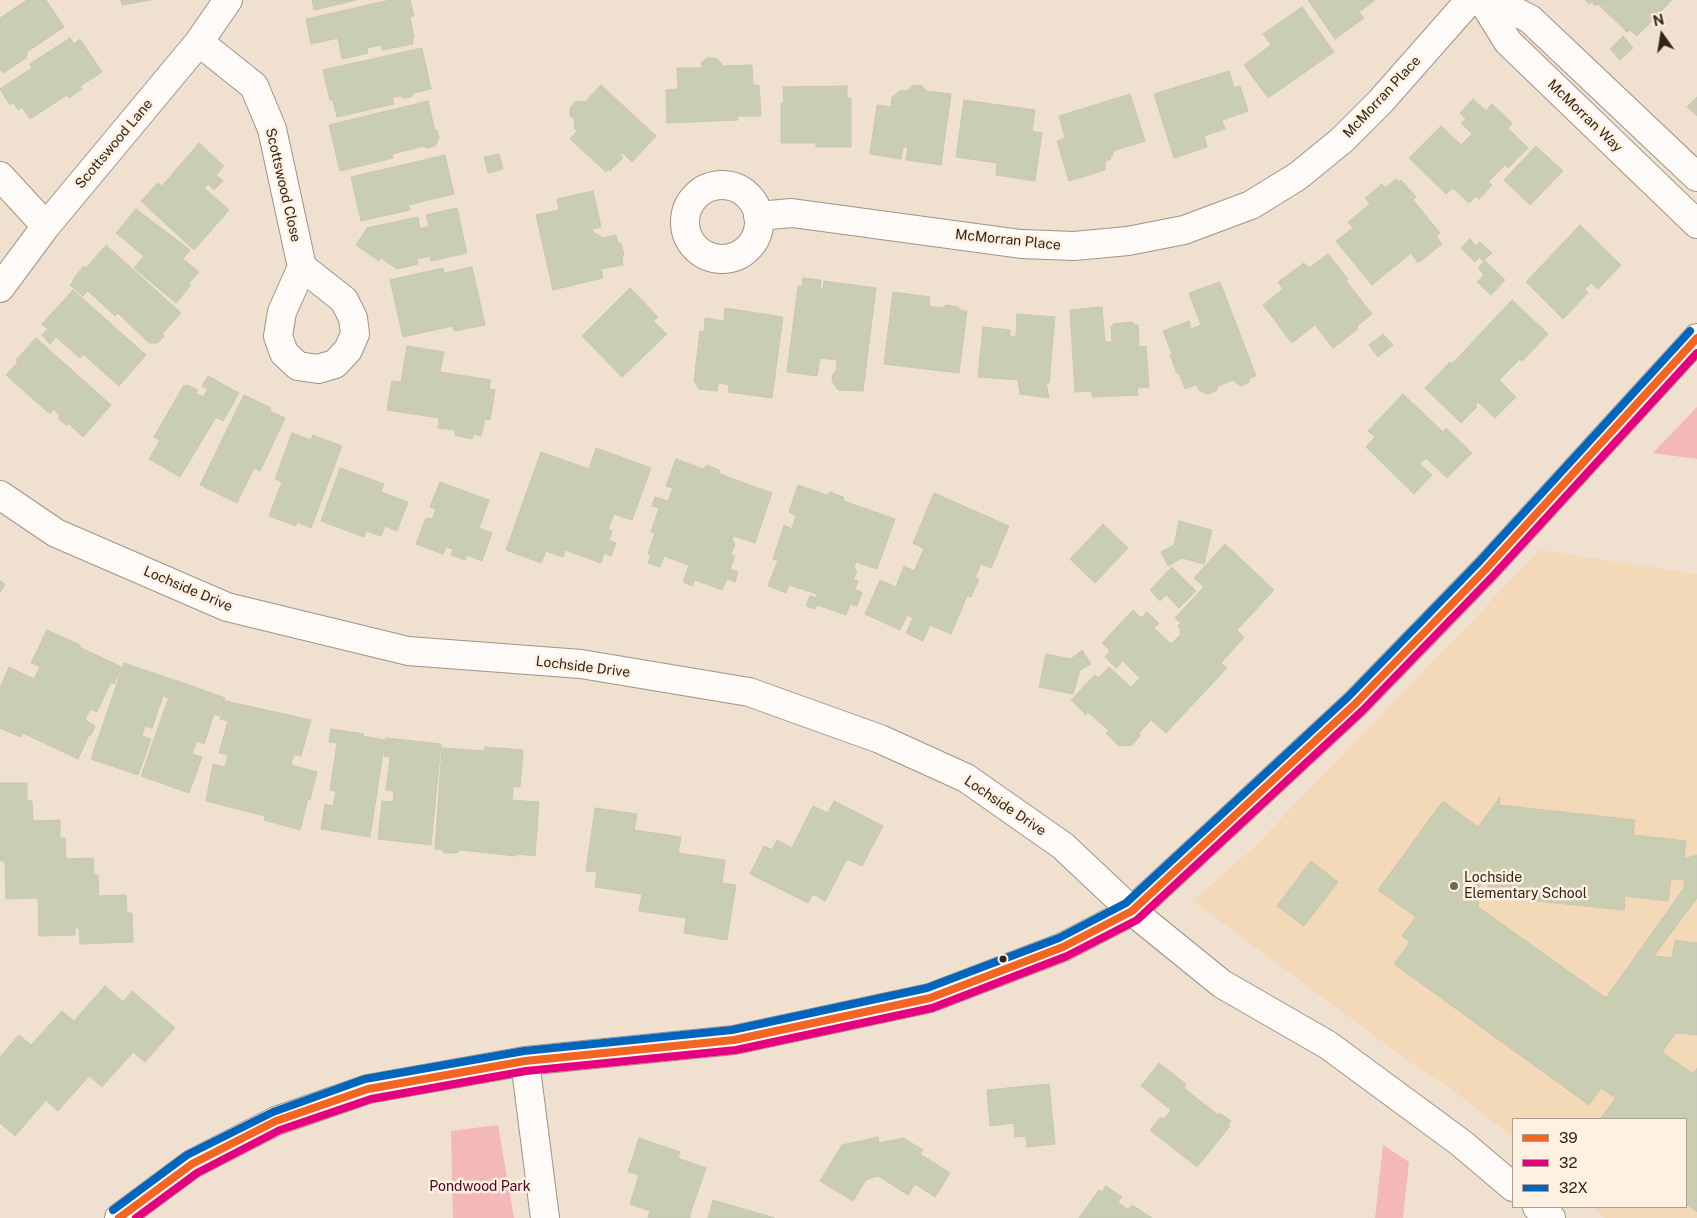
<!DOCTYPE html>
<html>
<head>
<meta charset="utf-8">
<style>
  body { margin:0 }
  #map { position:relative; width:1697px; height:1218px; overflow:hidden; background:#efe0d0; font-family:"Public Sans",sans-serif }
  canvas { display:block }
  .legend { position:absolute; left:1512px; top:1118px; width:175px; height:90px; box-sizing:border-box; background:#fef1e2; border:1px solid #ac9f91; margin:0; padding:6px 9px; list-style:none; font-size:15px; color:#322517 }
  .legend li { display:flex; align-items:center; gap:10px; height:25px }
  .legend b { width:25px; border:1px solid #ac9f91 }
  .north { position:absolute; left:1637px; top:10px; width:50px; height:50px; -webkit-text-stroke:4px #fef1e2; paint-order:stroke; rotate:347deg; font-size:14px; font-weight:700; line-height:20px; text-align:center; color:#322517 }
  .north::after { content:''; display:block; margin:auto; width:18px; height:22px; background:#322517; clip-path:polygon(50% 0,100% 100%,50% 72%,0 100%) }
</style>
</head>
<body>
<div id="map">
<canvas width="1697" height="1218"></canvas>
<ul class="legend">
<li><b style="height:6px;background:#f26522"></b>39</li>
<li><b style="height:6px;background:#e5007d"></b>32</li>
<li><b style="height:6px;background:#0065bd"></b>32X</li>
</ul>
<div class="north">N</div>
</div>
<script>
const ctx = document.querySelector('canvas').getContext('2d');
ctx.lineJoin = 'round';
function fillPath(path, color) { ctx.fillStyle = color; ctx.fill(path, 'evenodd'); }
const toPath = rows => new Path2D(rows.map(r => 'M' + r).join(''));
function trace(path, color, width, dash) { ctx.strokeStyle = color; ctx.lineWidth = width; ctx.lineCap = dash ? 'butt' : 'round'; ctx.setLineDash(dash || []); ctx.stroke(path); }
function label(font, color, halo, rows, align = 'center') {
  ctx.font = font + ' "Public Sans",sans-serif'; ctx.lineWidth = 5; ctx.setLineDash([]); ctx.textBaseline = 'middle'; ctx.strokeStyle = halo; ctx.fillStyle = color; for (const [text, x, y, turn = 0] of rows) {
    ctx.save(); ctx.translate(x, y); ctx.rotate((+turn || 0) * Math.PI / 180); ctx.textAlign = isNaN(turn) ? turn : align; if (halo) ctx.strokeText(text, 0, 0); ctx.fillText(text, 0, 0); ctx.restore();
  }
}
fillPath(toPath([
  [1540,550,1697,574,1697,1218,1604,1218,1593,1207,1686,1207,1686,1119,1513,1119,1513,1137,1447,1086,1415,1066,1193,901,1253,848]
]), '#f4d9b9');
fillPath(toPath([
  [1697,407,1697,459,1653,453],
  [498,1125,514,1218,453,1218,451,1131],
  [1383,1145,1409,1162,1403,1218,1375,1218]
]), '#f5b8b9');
const building = toPath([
  [27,0,46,0,64,27,27,52,26,58,3,73,0,69,0,18,27,0],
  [121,0,151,0,122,5,121,0],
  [312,0,356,0,314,10,312,0],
  [390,0,410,0,414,16,410,17,414,38,412,39,413,44,382,50,381,45,367,48,368,53,342,59,338,38,311,44,306,19,390,0],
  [1308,0,1374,0,1374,1,1359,12,1364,18,1335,39,1308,0],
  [1585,0,1672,0,1637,36,1630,30,1627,32,1598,4,1595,6,1592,2,1589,4,1585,0],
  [1302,7,1334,52,1268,98,1244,65,1271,45,1263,34,1302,7],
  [1623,36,1633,48,1620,60,1610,49,1623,36],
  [70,38,74,44,80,39,102,72,80,86,82,89,69,98,67,95,30,119,22,107,18,110,13,102,10,105,0,89,32,68,30,64,70,38],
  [422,48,431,89,414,93,411,97,405,98,400,96,392,98,394,104,337,117,333,100,330,100,323,70,422,48],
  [707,58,716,58,721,63,722,66,752,65,753,85,759,85,761,116,737,116,738,120,667,123,666,90,678,89,677,68,702,68,701,63,707,58],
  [1229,71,1234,88,1240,86,1248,111,1222,120,1225,129,1204,136,1207,147,1174,158,1154,94,1229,71],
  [601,85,656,136,632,162,623,153,620,155,623,158,610,171,608,169,606,172,570,139,577,131,574,128,575,119,570,116,570,108,575,102,583,101,585,102,601,85],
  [914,85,922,86,927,91,951,94,941,165,906,160,908,147,903,147,901,159,870,154,877,105,891,107,892,97,901,90,907,91,914,85],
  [847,86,847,98,851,98,851,147,816,147,816,143,781,143,781,103,784,103,783,87,847,86],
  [1130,94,1145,141,1113,151,1113,155,1110,156,1111,159,1105,161,1105,170,1069,181,1057,141,1065,138,1059,116,1130,94],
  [1697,97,1697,116,1687,107,1697,97],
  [1473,99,1486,111,1492,104,1512,123,1508,128,1528,148,1508,168,1505,165,1488,182,1492,185,1479,199,1476,196,1469,203,1453,188,1446,194,1409,158,1441,126,1461,145,1472,134,1461,123,1466,119,1460,113,1473,99],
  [964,100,1035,110,1032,131,1042,133,1035,181,996,175,997,163,956,157,964,100],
  [428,101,435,131,437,130,439,138,435,146,427,148,424,146,392,154,393,158,340,171,329,125,428,101],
  [199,143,224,166,216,175,223,181,214,190,208,184,204,188,229,210,194,250,141,201,158,183,162,186,199,143],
  [1536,146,1563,171,1530,205,1504,180,1536,146],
  [499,154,503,169,488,173,484,157,499,154],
  [445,155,454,194,408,205,410,210,361,221,351,177,445,155],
  [1396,179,1398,182,1401,180,1416,197,1413,200,1440,233,1436,236,1442,244,1418,263,1411,253,1372,285,1336,241,1353,228,1348,222,1370,204,1365,198,1382,184,1385,188,1396,179],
  [593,191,601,227,592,229,593,232,603,238,616,235,618,243,621,244,624,254,622,258,623,265,601,269,603,278,553,290,536,215,559,210,557,199,593,191],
  [457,208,467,253,431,261,430,256,417,259,418,264,397,269,381,258,379,261,356,245,367,228,418,217,420,229,429,226,426,215,457,208],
  [136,209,190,250,183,259,199,272,188,284,191,285,176,303,134,268,144,256,116,233,136,209],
  [1580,225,1621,265,1598,289,1591,283,1585,289,1588,293,1563,319,1526,282,1580,225],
  [1470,239,1476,246,1480,242,1492,253,1483,261,1479,257,1475,262,1461,248,1470,239],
  [106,245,181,313,162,334,164,336,158,343,149,343,118,313,115,316,88,291,83,296,70,285,74,280,73,279,84,266,86,268,106,245],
  [1328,254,1348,279,1346,281,1372,314,1357,326,1358,329,1333,348,1315,325,1292,343,1263,305,1283,289,1278,282,1304,263,1309,268,1328,254],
  [1485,261,1505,280,1491,295,1477,282,1484,275,1478,268,1485,261],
  [472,267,485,325,454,331,453,326,403,337,390,280,443,268,444,273,472,267],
  [803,278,821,280,820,289,823,290,824,281,876,288,863,391,838,390,832,381,833,374,836,371,837,360,820,358,817,376,787,372,798,286,802,287,803,278],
  [1220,282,1256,376,1250,378,1248,383,1240,386,1233,380,1218,386,1216,391,1207,394,1199,390,1196,385,1185,389,1179,373,1177,374,1170,355,1172,354,1163,331,1189,321,1191,329,1201,325,1189,293,1220,282],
  [630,288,658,317,653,321,667,334,622,377,582,336,630,288],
  [73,290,146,355,119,386,83,354,80,358,56,337,50,344,42,335,48,329,42,324,73,290],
  [893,292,930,297,929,306,942,308,946,305,958,307,962,311,967,311,959,373,884,364,893,292],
  [1512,300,1548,334,1522,361,1520,359,1499,380,1516,397,1495,418,1478,402,1475,406,1477,407,1461,423,1425,388,1450,362,1452,364,1512,300],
  [1102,307,1105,342,1112,342,1111,326,1113,326,1113,324,1133,322,1133,325,1138,325,1139,347,1146,346,1149,387,1137,388,1138,395,1092,397,1092,391,1075,392,1070,310,1102,307],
  [725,308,783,317,772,398,728,392,729,385,718,383,717,391,699,389,694,381,700,331,704,332,705,318,724,321,725,308],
  [1017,314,1055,317,1049,383,1046,382,1049,398,1020,394,1018,380,978,377,983,327,1010,330,1010,336,1016,337,1017,314],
  [1383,334,1393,345,1378,357,1369,345,1383,334],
  [36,338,111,405,83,437,69,424,66,425,59,419,59,415,54,409,50,414,6,375,18,362,16,360,36,338],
  [407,346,444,352,440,372,491,380,489,389,495,390,490,420,485,419,481,436,473,434,472,439,455,435,455,430,438,428,439,418,387,410,392,381,401,382,407,346],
  [208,376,239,393,223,421,216,417,180,477,149,459,160,440,154,437,184,385,186,387,187,385,198,390,196,393,203,397,208,389,202,386,208,376],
  [1403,394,1443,432,1446,428,1472,453,1447,478,1426,458,1420,464,1432,475,1414,494,1366,447,1375,437,1368,431,1403,394],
  [244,395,271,408,270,411,285,418,260,471,254,468,237,503,200,485,244,395],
  [292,433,311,440,313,435,342,446,311,528,297,522,296,526,269,516,282,482,275,479,292,433],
  [596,448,651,468,632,520,614,514,608,529,612,531,609,540,616,543,611,556,604,553,601,563,565,550,563,557,546,551,541,563,506,550,541,452,589,469,596,448],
  [676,459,703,469,707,465,719,470,720,474,772,493,755,543,734,536,732,539,735,544,731,554,735,556,730,569,738,572,735,582,727,579,722,590,695,580,692,586,683,582,689,565,664,556,660,567,648,563,651,555,648,554,655,533,651,532,659,508,652,506,655,497,668,501,673,488,666,486,676,459],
  [340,468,384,484,381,492,408,502,397,531,385,526,381,536,366,531,364,537,321,521,340,468],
  [440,482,489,500,479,528,492,533,482,561,467,555,465,560,451,555,453,549,446,547,443,554,416,544,426,518,432,519,436,509,430,507,440,482],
  [798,485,827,495,830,492,843,497,844,501,895,519,877,569,856,562,854,568,857,571,854,578,851,579,858,581,855,590,862,592,857,606,850,604,846,615,817,605,815,609,806,606,810,596,816,598,817,594,789,585,786,593,768,586,778,560,773,559,784,525,792,529,796,516,789,512,798,485],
  [934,493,1009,526,991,568,981,564,975,578,979,579,971,597,967,596,951,634,930,625,923,641,906,633,913,618,907,615,900,630,865,614,880,580,896,587,904,566,914,571,924,549,913,543,934,493],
  [1179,521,1212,530,1204,564,1182,558,1168,566,1161,552,1174,545,1179,521],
  [1103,524,1128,548,1095,583,1070,559,1103,524],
  [1225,544,1274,590,1237,630,1244,637,1221,663,1227,668,1166,733,1151,720,1139,733,1140,736,1132,745,1119,746,1106,733,1109,731,1088,712,1086,715,1071,700,1095,675,1098,678,1109,667,1131,687,1140,678,1123,661,1116,668,1105,657,1110,651,1102,643,1133,610,1141,618,1147,612,1159,623,1154,628,1171,644,1181,634,1179,632,1181,630,1178,626,1181,623,1175,618,1204,587,1194,578,1225,544],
  [1172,567,1196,591,1179,608,1166,595,1160,601,1150,590,1172,567],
  [0,581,5,584,0,593,0,581],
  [47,630,80,645,79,647,122,667,114,684,111,682,97,712,90,709,85,720,95,726,91,735,89,735,78,759,23,733,21,737,0,728,0,688,9,667,34,679,40,667,31,663,47,630],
  [1082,650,1091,664,1080,670,1073,694,1039,687,1046,654,1071,659,1082,650],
  [124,663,174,680,168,698,163,696,152,728,145,726,142,736,151,739,138,775,91,759,124,663],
  [175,680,225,698,219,716,214,714,204,744,197,741,192,754,202,757,189,793,141,776,175,680],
  [225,701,311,720,301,756,294,754,291,765,317,772,310,800,308,799,300,830,264,820,265,816,206,801,213,764,225,767,228,755,219,753,228,721,220,719,225,701],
  [331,729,364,734,362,736,385,740,370,837,321,829,325,804,333,806,336,791,330,790,337,743,329,742,331,729],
  [386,738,441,744,431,845,378,839,382,801,393,802,394,791,386,790,390,757,384,756,386,738],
  [485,747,523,750,520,787,513,786,512,800,539,802,535,856,517,854,516,856,460,850,457,853,444,853,441,849,435,849,442,748,485,751,485,747],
  [0,783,27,783,27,801,32,801,33,821,60,820,60,838,65,838,66,859,93,858,94,875,98,875,99,896,126,895,127,913,132,913,133,942,80,944,79,928,75,928,75,935,39,936,38,898,6,899,5,861,0,861,0,783],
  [1500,797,1499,805,1635,820,1633,835,1686,841,1684,859,1697,855,1697,898,1654,956,1672,958,1675,940,1697,943,1697,1035,1676,1033,1662,1052,1693,1074,1697,1068,1697,1212,1686,1204,1686,1119,1600,1119,1616,1098,1601,1088,1589,1105,1394,964,1410,942,1402,936,1416,917,1378,890,1443,801,1478,827,1500,797],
  [1481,875,1489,876,1487,896,1624,910,1625,896,1668,901,1671,879,1685,880,1684,888,1606,998,1478,907,1481,875],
  [834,801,883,826,862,866,847,859,825,901,813,894,808,903,750,874,764,846,772,850,777,840,792,848,813,806,828,813,834,801],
  [595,808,637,814,634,830,681,837,678,853,725,860,722,883,736,885,727,940,684,933,686,918,639,911,642,894,595,887,597,872,586,871,595,808],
  [1311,861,1338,882,1304,926,1277,906,1311,861],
  [105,986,123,1002,132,991,175,1028,145,1062,133,1052,102,1087,89,1076,58,1111,46,1100,15,1136,0,1123,0,1057,19,1035,31,1045,62,1011,74,1021,105,986],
  [1159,1063,1186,1084,1184,1088,1218,1115,1220,1113,1231,1121,1228,1124,1230,1126,1197,1167,1150,1130,1161,1117,1164,1119,1171,1110,1141,1086,1159,1063],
  [1049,1084,1055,1144,1027,1147,1026,1136,1015,1137,1014,1123,990,1126,987,1090,1049,1084],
  [878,1137,879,1143,903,1138,923,1150,920,1154,950,1173,935,1197,915,1184,908,1195,878,1176,866,1180,853,1201,820,1181,842,1145,878,1137],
  [639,1138,680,1152,678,1158,706,1168,689,1217,691,1218,648,1218,650,1211,630,1204,639,1175,628,1172,639,1138],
  [1106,1186,1122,1197,1118,1202,1128,1210,1132,1205,1152,1218,1079,1218,1099,1190,1102,1192,1106,1186],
  [713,1200,775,1218,708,1218,713,1200]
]);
fillPath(building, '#c9cdb1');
trace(building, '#c8c6b6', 1);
const minor = toPath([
  [1482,0,1508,42,1697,224],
  [1493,0,1530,19,1697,177],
  [199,42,254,86,272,129,302,267,282,312,278,336,284,353,298,366,318,369,335,364,348,350,355,334,353,318,344,300,302,267],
  [0,176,46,226],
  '685 222a37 37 0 1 1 74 0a37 37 0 1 1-74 0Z',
  [758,216,792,213,1021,244,1074,246,1128,241,1184,230,1251,205,1298,176,1342,140,1381,101,1470,0],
  [0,288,46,226,199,42,228,0],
  [0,495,56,533,227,607,408,651,581,664,749,692,880,739,966,778,1063,846,1132,911,1222,984,1328,1045,1461,1143,1513,1187],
  [525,1061,545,1218],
  [1537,1207,1551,1218]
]);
const secondary = toPath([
  [119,1218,192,1164,276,1121,368,1089,525,1061,734,1040,930,998,1063,947,1132,911,1355,704,1485,570,1697,338]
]);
trace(minor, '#a09486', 30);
trace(secondary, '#a09486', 30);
trace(minor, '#fdfaf8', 28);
trace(secondary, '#fdfaf8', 28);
trace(toPath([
  [119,1218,192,1164,276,1121,368,1089,525,1061,734,1040,930,998,1063,947,1132,911,1355,704,1485,570,1697,338]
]), '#f26522', 8);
trace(toPath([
  [136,1218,197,1173,280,1130,371,1099,526,1071,736,1050,932,1008,1067,956,1137,920,1362,711,1492,577,1697,353]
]), '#e5007d', 8);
trace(toPath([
  [113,1210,187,1155,273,1112,365,1079,524,1051,732,1030,927,988,1059,938,1126,903,1348,697,1478,563,1690,331]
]), '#0065bd', 8);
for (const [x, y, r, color] of [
  [1454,886,5,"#746658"],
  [1003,959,4.5,"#322517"]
]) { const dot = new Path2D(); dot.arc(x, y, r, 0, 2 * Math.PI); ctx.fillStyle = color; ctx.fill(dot); trace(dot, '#fef1e2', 2); }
label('14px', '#322517', '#fef1e2', [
  ["McMorran Place",1382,97,-47],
  ["McMorran Way",1585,116,44],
  ["Scottswood Lane",114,144,-50],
  ["Scottswood Close",283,185,77],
  ["McMorran Place",1008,240,6],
  ["Lochside Drive",188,589,23],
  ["Lochside Drive",583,667,7],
  ["Lochside Drive",1005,806,34]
]);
label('14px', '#322517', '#fef1e2', [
  ["Lochside",1464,878],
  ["Elementary School",1464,894]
], 'left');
label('14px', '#52011b', '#fef1e2', [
  ["Pondwood Park",480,1187]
]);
</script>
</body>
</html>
